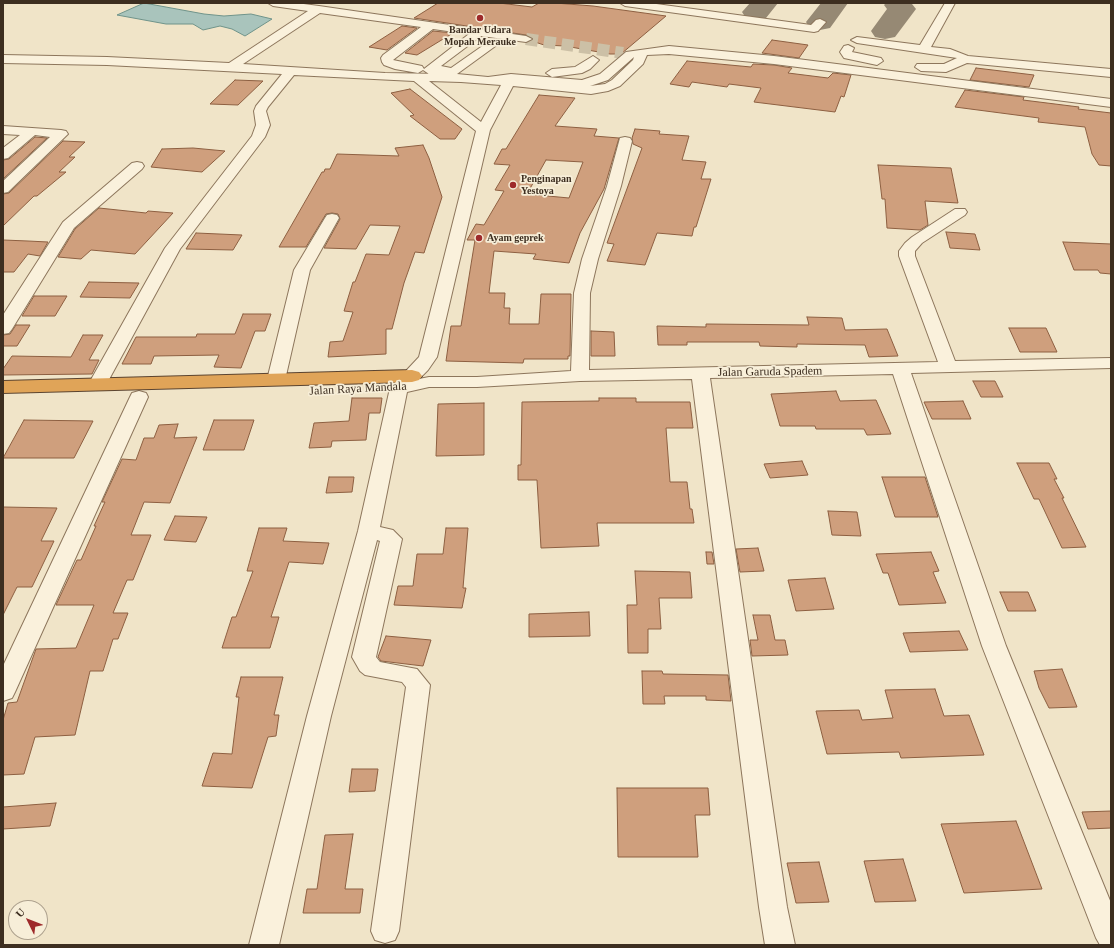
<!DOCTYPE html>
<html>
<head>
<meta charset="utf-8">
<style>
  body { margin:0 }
  #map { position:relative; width:1114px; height:948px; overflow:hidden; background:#f0e4c8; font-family:"Times New Roman",serif }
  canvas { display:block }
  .frame { position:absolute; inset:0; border:4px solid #3d2e20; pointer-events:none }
  .north { position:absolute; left:8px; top:900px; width:40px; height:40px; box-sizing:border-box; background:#f7eed8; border:1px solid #ada18e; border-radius:50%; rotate:313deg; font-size:11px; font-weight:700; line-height:16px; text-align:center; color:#3d2e20 }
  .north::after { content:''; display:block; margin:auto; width:14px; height:18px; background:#9e2a2b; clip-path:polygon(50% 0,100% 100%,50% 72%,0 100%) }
</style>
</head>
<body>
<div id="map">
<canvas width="1114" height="948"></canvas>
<div class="frame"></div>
<div class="north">U</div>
</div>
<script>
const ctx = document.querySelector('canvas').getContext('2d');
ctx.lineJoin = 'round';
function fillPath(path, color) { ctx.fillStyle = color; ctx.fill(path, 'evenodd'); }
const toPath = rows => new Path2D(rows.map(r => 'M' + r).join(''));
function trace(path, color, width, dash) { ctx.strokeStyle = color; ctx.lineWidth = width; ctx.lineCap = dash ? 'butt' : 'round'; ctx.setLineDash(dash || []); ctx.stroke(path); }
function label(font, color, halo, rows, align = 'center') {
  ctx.font = font + ' "Times New Roman",serif'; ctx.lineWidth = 3.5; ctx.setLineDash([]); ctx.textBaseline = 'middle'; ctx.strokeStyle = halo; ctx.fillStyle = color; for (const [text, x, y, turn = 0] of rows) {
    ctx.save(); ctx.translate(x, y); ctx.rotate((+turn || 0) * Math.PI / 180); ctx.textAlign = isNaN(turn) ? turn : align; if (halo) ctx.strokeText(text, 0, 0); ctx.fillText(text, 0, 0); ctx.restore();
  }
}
const water = toPath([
  [144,3,204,14,224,16,251,14,272,19,245,36,232,29,220,26,203,30,193,24,166,24,117,15,144,3]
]);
fillPath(water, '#a9c4bc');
trace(water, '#6f938a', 1);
fillPath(toPath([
  [750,3,778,3,766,18,756,20,746,18,742,12,750,3],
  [821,3,848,3,830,28,820,30,810,28,806,22,821,3],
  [886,3,913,3,912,4,916,9,895,37,885,39,875,37,871,31,887,9,884,5,886,3]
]), '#968974');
const building = toPath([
  [438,3,499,3,532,7,539,3,555,3,593,6,666,16,621,54,610,54,565,46,544,45,532,41,533,38,526,35,414,18,438,3],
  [402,26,417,28,387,50,369,47,402,26],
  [433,31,453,33,417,55,405,53,433,31],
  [772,40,808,45,799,58,762,53,772,40],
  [687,61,751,67,753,64,774,65,792,68,788,73,828,78,833,73,851,75,844,97,841,96,835,112,754,102,761,88,729,84,727,87,692,82,689,87,670,84,687,61],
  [976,68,1034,75,1029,87,970,80,976,68],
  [235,80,263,81,238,105,210,104,235,80],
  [410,89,462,129,455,139,440,139,410,116,414,115,391,93,410,89],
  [965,90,1024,97,1023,100,1079,107,1078,109,1111,113,1111,166,1099,165,1092,154,1085,127,1038,122,1039,118,955,107,965,90],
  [539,95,575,98,555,126,597,129,594,136,619,138,604,189,580,233,569,263,533,259,536,254,494,251,489,293,505,293,504,308,510,308,509,324,539,324,541,294,571,294,570,356,568,356,568,359,524,359,523,363,446,361,451,326,461,326,475,240,467,240,476,224,484,225,504,191,495,190,510,165,494,164,502,149,506,149,539,95],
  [546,160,583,162,569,198,527,194,546,160],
  [635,129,660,131,659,134,689,136,682,160,706,162,701,179,711,179,696,227,694,227,692,236,657,233,645,265,607,261,614,244,607,243,642,148,633,144,632,138,635,129],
  [35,137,47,138,3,179,3,160,9,159,35,137],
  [63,141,85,142,69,157,75,157,59,172,66,172,37,196,34,196,3,226,3,194,9,193,63,141],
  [423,145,429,158,442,197,424,253,415,252,404,283,392,329,386,329,386,354,328,357,330,342,343,341,353,312,344,311,353,282,355,282,366,254,389,255,400,226,370,225,356,249,324,248,340,219,338,214,332,213,326,214,306,247,279,247,322,172,324,172,325,169,330,169,337,154,399,156,395,148,423,145],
  [162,149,193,148,225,151,202,172,151,167,162,149],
  [878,165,951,168,958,203,925,201,928,225,920,230,887,228,885,199,882,199,878,165],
  [99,208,146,213,148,211,173,213,135,254,91,250,81,259,58,257,75,229,99,208],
  [946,232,975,234,980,250,950,248,946,232],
  [196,233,242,235,233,250,186,249,196,233],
  [3,240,28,241,48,242,40,256,28,254,14,272,3,272,3,240],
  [1063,242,1111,244,1111,274,1100,273,1098,270,1074,270,1063,242],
  [89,282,139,283,130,298,80,297,89,282],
  [34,296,67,296,55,316,22,316,34,296],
  [243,314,271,314,265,331,255,331,241,368,214,367,219,355,154,356,151,364,122,364,136,337,196,337,197,334,235,334,243,314],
  [807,317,842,318,845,330,887,329,898,356,869,357,865,345,797,344,797,347,760,346,759,342,687,342,687,345,658,345,657,326,706,327,706,324,809,325,807,317],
  [16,325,30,325,17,346,3,346,3,335,10,334,16,325],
  [1009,328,1046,328,1057,352,1020,352,1009,328],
  [591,331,614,332,615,356,591,356,591,331],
  [83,335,103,335,89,360,99,360,92,374,3,375,3,369,12,356,71,357,83,335],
  [973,381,995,381,1003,397,981,397,973,381],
  [836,391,840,401,876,400,891,434,867,435,864,429,816,429,815,426,780,426,771,394,836,391],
  [352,398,382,398,380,413,369,413,366,440,332,441,331,447,309,448,314,423,349,421,352,398],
  [599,398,636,398,636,402,690,402,693,428,666,428,670,482,687,482,690,509,692,509,694,523,597,523,599,546,541,548,537,480,518,480,518,465,521,465,522,402,599,401,599,398],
  [963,401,971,419,932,419,924,402,963,401],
  [484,403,484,455,436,456,438,404,484,403],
  [24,420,93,421,74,458,3,458,24,420],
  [214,420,254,420,244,450,203,450,214,420],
  [178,424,174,438,197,437,170,503,144,502,131,535,151,535,133,580,127,580,113,613,128,613,118,639,113,639,103,671,90,671,75,735,35,737,24,774,3,775,3,720,8,703,17,702,36,649,76,648,94,605,56,605,77,560,81,560,96,526,94,526,105,502,102,502,122,459,136,460,144,438,154,438,159,425,178,424],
  [802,461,808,475,770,478,764,464,802,461],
  [1017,463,1049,463,1057,479,1054,479,1064,498,1062,498,1086,547,1062,548,1039,499,1034,499,1017,463],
  [329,477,354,477,352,492,326,493,329,477],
  [882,477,925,477,938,517,895,517,882,477],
  [3,507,57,508,41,541,54,541,32,587,17,587,3,615,3,507],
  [828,511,857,512,861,536,832,535,828,511],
  [175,516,207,517,196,542,164,540,175,516],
  [259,528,287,528,283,541,329,543,323,564,289,562,271,617,279,617,270,648,222,648,232,617,236,617,253,571,247,571,259,528],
  [446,528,468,528,463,588,466,588,462,608,394,605,398,586,413,586,417,554,443,554,446,528],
  [758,548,764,571,740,572,736,549,758,548],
  [706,552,712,552,714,564,707,564,706,552],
  [931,552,939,571,933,572,946,603,899,605,888,573,883,573,876,554,931,552],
  [635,571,690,572,692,598,659,598,661,629,648,629,648,653,628,653,627,605,637,605,635,571],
  [825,578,834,609,796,611,788,580,825,578],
  [1000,592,1028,592,1036,611,1008,611,1000,592],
  [589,612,590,636,529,637,529,614,589,612],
  [753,615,770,615,775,640,785,640,788,655,752,656,750,640,758,640,753,615],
  [959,631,968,650,910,652,903,633,959,631],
  [386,636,431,640,423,666,381,661,378,657,386,636],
  [1062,669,1077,707,1049,708,1039,688,1034,671,1062,669],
  [642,671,662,671,663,674,728,675,731,701,706,700,706,696,664,696,665,704,643,704,642,671],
  [241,677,283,677,274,715,279,715,276,736,268,737,252,788,202,786,213,753,232,754,239,697,236,697,241,677],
  [935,689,944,716,969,715,984,755,901,758,899,752,827,754,816,711,859,710,862,720,893,718,885,690,935,689],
  [352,769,378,769,375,791,349,792,352,769],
  [617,788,708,788,710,815,695,815,698,857,618,857,617,788],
  [56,803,50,826,3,829,3,807,56,803],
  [1111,811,1111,828,1088,829,1082,812,1111,811],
  [1016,821,1042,889,964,893,941,824,1016,821],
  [353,834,345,889,363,889,360,913,303,913,307,889,317,889,325,835,353,834],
  [903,859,916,901,875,902,864,861,903,859],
  [819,862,829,902,796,903,787,863,819,862]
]);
fillPath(building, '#cf9f7d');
trace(building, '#8d5f41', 1);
trace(toPath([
  [526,39,623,53]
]), '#ccc0a6', 12, [12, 6]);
const minor = toPath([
  [268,3,296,3,319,6,526,36,532,39,526,42,481,36,441,66,451,68,491,40,499,40,501,42,457,74,488,77,511,74,582,80,600,74,626,52,669,46,774,56,1111,99,1111,107,774,64,669,54,647,55,643,64,620,86,608,91,591,94,513,86,490,130,437,357,428,370,419,379,429,377,477,377,571,371,574,293,582,259,607,186,620,138,625,137,630,138,632,141,621,186,598,259,590,293,589,370,938,362,899,256,899,251,905,243,912,237,955,209,965,209,967,212,965,215,922,243,915,251,915,256,955,361,1111,358,1111,368,911,373,1006,646,1111,903,1111,945,1100,945,1096,938,982,646,893,374,710,378,787,907,795,945,765,945,759,907,692,379,580,381,477,387,429,387,407,392,380,527,393,530,402,539,376,657,380,662,417,669,430,685,399,931,395,940,385,943,375,940,371,931,406,687,402,682,365,675,360,671,352,657,380,541,377,540,331,716,279,945,249,945,307,716,358,531,390,388,419,357,476,131,414,81,294,75,268,107,266,111,270,125,265,137,180,249,106,385,103,389,97,390,91,389,88,385,165,248,252,136,256,125,254,111,256,106,282,74,107,65,3,63,3,55,107,57,229,63,308,11,273,6,268,3],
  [320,13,421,27,383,55,381,58,382,62,384,65,395,69,418,73,423,70,429,74,442,74,385,73,243,64,320,13],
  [433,29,469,34,424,69,422,66,393,60,433,29],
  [634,57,633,60,612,80,605,84,590,86,608,80,634,57],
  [429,81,461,82,501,85,481,122,429,81],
  [620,3,649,3,811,25,816,20,820,19,826,22,818,31,814,32,625,6,620,3],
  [945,3,955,3,931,47,950,49,968,56,1111,69,1111,77,967,63,946,72,921,71,915,67,917,64,944,64,957,58,857,43,851,40,857,37,920,45,945,3],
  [848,45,854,48,852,52,881,58,883,61,877,65,844,58,840,52,844,46,848,45],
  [593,56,599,60,590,69,582,73,552,77,546,73,552,69,575,67,593,56],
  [3,126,61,130,66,131,68,134,8,192,3,193,3,181,50,137,35,135,8,158,3,159,3,148,20,135,3,134,3,126],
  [137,162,142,163,144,166,142,169,74,228,12,329,9,333,3,334,3,315,63,222,132,163,137,162],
  [332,214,337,215,339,218,310,270,285,380,282,384,276,385,270,384,267,380,294,270,325,218,327,215,332,214],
  [139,391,146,393,148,397,15,692,12,698,3,701,3,666,130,397,132,393,139,391]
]);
const highway = toPath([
  [412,370,419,372,422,376,419,380,412,382,3,393,3,381,412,370]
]);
trace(minor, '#8d765c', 2);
trace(highway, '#5b4430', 2);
fillPath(minor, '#faf1dc');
fillPath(highway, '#e0a458');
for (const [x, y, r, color] of [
  [480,18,4,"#9e2a2b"],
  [513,185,4,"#9e2a2b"],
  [479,238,4,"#9e2a2b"]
]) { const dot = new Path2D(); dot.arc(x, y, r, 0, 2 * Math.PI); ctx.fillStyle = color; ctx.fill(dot); trace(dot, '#f7eed8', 1.5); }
label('bold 10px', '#3d2e20', '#f7eed8', [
  ["Bandar Udara",480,30,"center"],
  ["Mopah Merauke",480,42,"center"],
  ["Penginapan",521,179],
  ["Yestoya",521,191],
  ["Ayam geprek",487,238]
], 'left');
label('12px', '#3d2e20', '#f7eed8', [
  ["Jalan Garuda Spadem",770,372,-1],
  ["Jalan Raya Mandala",358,389,-3]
]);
</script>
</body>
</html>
